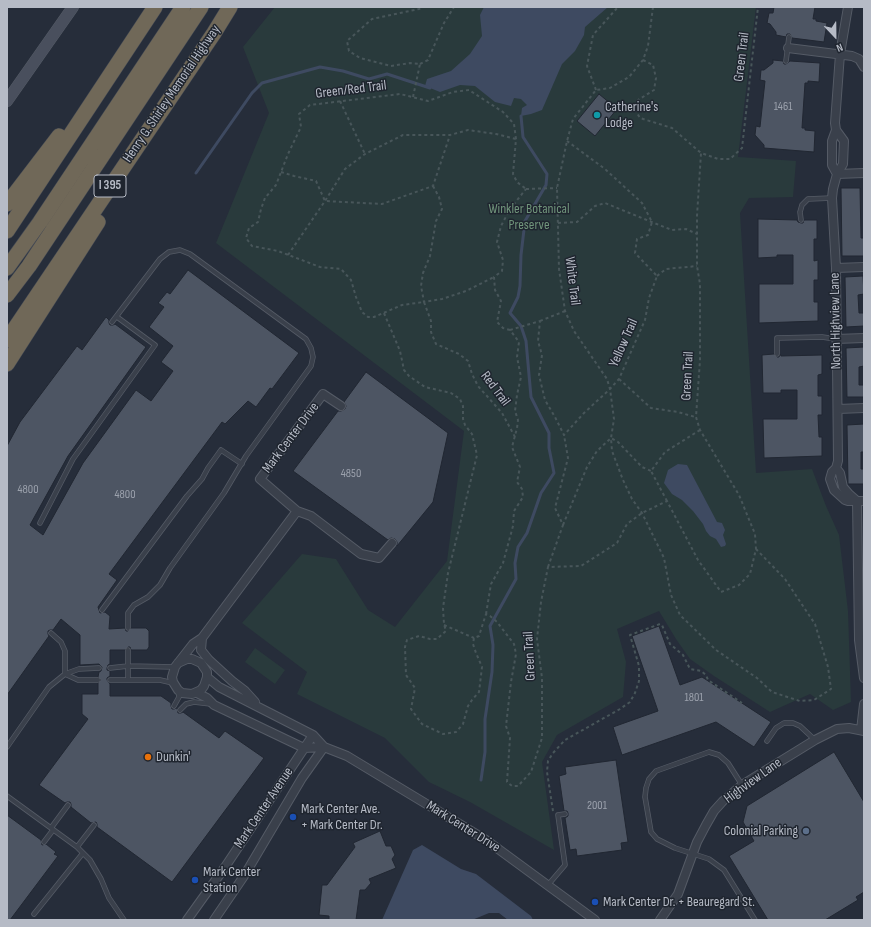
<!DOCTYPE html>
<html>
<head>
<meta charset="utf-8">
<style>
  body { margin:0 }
  #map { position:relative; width:871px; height:927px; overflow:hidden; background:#262d3a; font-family:"Sofia Sans Condensed",sans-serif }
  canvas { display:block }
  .frame { position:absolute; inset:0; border:8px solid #b6bbc6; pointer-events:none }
  .north { position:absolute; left:815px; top:16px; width:40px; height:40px; -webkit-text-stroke:3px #1f252f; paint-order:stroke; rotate:158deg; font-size:11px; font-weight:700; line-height:16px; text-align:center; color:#b6bbc6 }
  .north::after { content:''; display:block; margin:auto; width:14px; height:18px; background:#b6bbc6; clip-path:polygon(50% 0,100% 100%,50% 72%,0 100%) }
</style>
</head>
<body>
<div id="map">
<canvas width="871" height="927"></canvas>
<div class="frame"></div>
<div class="north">N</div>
</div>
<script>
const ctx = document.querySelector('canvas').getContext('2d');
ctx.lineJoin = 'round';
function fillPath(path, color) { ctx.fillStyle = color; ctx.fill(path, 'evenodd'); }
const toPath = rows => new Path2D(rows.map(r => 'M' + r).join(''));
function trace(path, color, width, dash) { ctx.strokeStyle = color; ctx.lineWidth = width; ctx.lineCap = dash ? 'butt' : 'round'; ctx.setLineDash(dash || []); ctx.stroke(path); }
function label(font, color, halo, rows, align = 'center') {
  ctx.font = font + ' "Sofia Sans Condensed",sans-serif'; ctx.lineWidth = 3; ctx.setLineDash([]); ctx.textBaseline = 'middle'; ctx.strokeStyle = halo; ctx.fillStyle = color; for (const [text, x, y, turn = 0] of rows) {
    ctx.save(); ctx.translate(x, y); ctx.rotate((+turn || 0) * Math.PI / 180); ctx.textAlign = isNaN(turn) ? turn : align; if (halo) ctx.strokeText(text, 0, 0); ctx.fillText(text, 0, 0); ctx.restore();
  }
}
fillPath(toPath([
  [275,7,756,7,738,157,796,161,793,197,749,198,740,213,756,473,812,469,826,506,839,535,848,611,851,702,833,710,810,694,770,712,714,676,690,659,676,639,659,611,617,629,626,662,623,697,557,735,542,762,554,850,470,802,429,782,385,738,297,694,307,672,242,623,302,554,336,559,368,610,395,627,447,561,464,431,216,243,269,113,243,47],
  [255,648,285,670,275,684,245,662]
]), '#293a3c');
fillPath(toPath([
  [484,7,608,7,585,27,584,35,575,51,562,64,542,110,531,114,521,116,522,108,527,105,521,99,514,98,511,106,495,102,475,86,460,85,440,92,425,86,427,79,451,71,470,54,482,36,480,15],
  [678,464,687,465,717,522,722,523,725,530,723,535,726,544,725,546,721,547,716,539,710,536,706,531,703,524,693,511,682,500,672,494,664,483,668,470],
  [422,845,461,869,476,874,531,916,533,920,508,920,499,913,489,913,472,920,382,920,413,850]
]), '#3e4a61');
trace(toPath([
  [196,173,252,93,262,83,320,67,343,71,369,79,387,74,430,88],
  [481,780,485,752,485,719,492,672,493,645,490,626,516,579,515,563,518,547,527,533,541,493,554,473,549,448,549,433,531,397,526,341,521,326,510,313,518,297,520,286,521,255,525,221,546,185,547,174,523,137,521,116]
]), '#3e4a61', 3);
const building = toPath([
  [774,7,815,7,813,19,816,19,816,21,827,23,824,42,792,38,790,34,787,34,786,37,776,35,776,32,770,24,767,23,769,13,773,13,774,7],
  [773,60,783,61,784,64,786,64,790,61,820,63,819,82,808,81,808,83,805,83,802,128,805,128,805,130,815,131,814,152,764,148,764,145,755,135,756,126,760,127,765,81,760,80,761,70,764,70,773,63,773,60],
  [599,94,617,109,595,136,577,121,599,94],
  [841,188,860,188,861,238,864,238,864,256,842,256,841,188],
  [758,219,797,220,798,222,801,223,803,223,804,220,817,220,817,239,814,239,814,261,818,260,818,280,814,280,814,302,818,302,818,321,759,323,759,284,793,284,793,255,777,255,777,257,758,258,758,219],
  [188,270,299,353,272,389,270,388,256,407,248,401,225,424,222,422,109,574,117,580,98,607,100,613,105,612,110,616,109,629,125,628,126,631,128,631,131,628,146,628,149,631,149,647,147,650,131,650,130,647,128,647,125,650,110,650,110,664,108,665,107,668,107,670,110,671,110,676,107,678,107,680,110,684,110,696,161,696,171,703,171,706,172,709,174,709,177,708,178,713,181,713,183,712,219,738,225,731,264,758,172,882,97,827,97,824,96,822,91,823,71,807,71,804,70,802,67,802,65,803,39,785,88,719,82,714,82,694,98,694,98,683,101,680,98,677,99,672,101,671,102,667,99,664,80,665,80,635,61,619,53,630,50,630,48,631,48,634,49,636,7,695,7,446,20,422,77,346,82,350,106,317,109,320,109,323,110,325,113,325,115,324,146,347,68,456,30,525,43,535,83,463,136,390,151,401,173,371,161,362,173,346,149,327,164,307,158,303,167,292,170,294,188,270],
  [863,276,864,294,858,295,859,313,864,313,864,326,846,327,845,277,863,276],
  [864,347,864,366,859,367,859,385,864,385,864,397,847,397,846,348,864,347],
  [774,354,777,357,779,357,780,354,781,356,822,355,822,374,818,375,818,396,822,396,822,415,818,415,819,437,822,437,822,456,764,458,763,419,797,419,797,390,781,390,781,393,763,393,762,355,774,354],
  [366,372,448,433,433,502,397,546,397,542,395,539,391,538,388,540,293,471,338,411,341,411,345,409,346,406,344,402,366,372],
  [864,424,864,452,861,452,861,469,864,469,864,484,848,484,847,425,864,424],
  [659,626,680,685,702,677,771,722,754,747,716,722,622,755,613,727,658,711,632,636,659,626],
  [834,752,864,802,864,892,856,897,858,900,825,920,768,920,729,856,754,841,743,822,747,806,834,752],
  [616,760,628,842,621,843,622,850,577,856,576,849,570,850,565,818,568,816,568,813,567,811,564,811,559,776,566,774,565,767,616,760],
  [7,815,41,840,42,845,46,844,56,852,54,854,58,856,10,920,7,920,7,815],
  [380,831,386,846,391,846,395,855,392,859,396,868,369,879,371,883,365,890,360,890,356,920,329,920,329,916,319,915,322,885,327,885,355,847,353,843,380,831]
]);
fillPath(building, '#4d5563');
trace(building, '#212732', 1);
const service = toPath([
  [786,61,789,37],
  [801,220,800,212,802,205,808,199,832,198],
  [112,322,160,259,169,252,180,250,190,254,306,339,311,348,313,357,311,366,246,456,224,493,170,568,160,585,148,597,134,605,128,613,128,628],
  [777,354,777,338,822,337,836,339],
  [40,523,73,459,155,345,117,317],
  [102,610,187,496,202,479,208,468,221,450,242,464],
  [51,633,61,642,65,651,65,674],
  [128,650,128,680],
  [110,668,128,666,175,667],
  [65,674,78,680,98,680],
  [110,680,160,680,173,683],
  [174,706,179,697,178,690],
  [180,710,186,704,194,702,211,704],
  [767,741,776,728,784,723,793,723,800,726,815,740],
  [7,747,49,687,65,674,79,669,99,668],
  [742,785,728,763,719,755,709,752,656,771,649,779,646,788,645,797,651,832,657,839,675,848,709,859,724,870,755,920],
  [7,796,77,847,90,860,101,879,109,898,124,920],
  [51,828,68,805],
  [44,842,53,830],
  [77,847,94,825],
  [225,867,243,878],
  [548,885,565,865,558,815,565,814],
  [34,914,83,853]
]);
const minor = toPath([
  [848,7,840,54,835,123,836,130,844,141,843,164,837,174,833,189,832,198,836,268,838,461,836,468,832,472,830,479,834,490,845,500,848,501,864,501],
  [788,48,852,56,859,59,864,67],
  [836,130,832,141,832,165,837,174],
  [837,174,864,173],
  [836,268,864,267],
  [836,339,864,338],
  [838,409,864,408],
  [836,468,840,473,843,487,849,494,857,501],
  [857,501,859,640,864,678],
  [297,511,311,516,361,554,379,558,392,543],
  [202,638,201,650,209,660,232,681,245,691,255,702],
  [178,663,187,659,192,659,201,663,207,672,207,677,204,686,201,690,192,694,182,693,178,690,173,682,172,677,175,667,193,644,202,638,297,511,260,479,323,394,341,406],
  [207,677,219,687,313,735,324,747],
  [197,693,207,698,214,705,304,748,324,747,347,756,486,840,595,920],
  [861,730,864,704],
  [187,920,225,867,313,735],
  [214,920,244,876,302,778,324,747],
  [660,920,678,894,697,842,706,825,714,811,723,801,742,785,815,740,837,729,849,728,864,731]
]);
const secondary = toPath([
  [7,101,73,7]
]);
const motorway = toPath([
  [7,204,59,136],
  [7,231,155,7],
  [7,268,40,222,183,7],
  [7,295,29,266,201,7],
  [7,340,214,33,230,7],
  [7,364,98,222]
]);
trace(service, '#555b66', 5.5);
trace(minor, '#555b66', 10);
trace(secondary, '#555b66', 12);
trace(motorway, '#424853', 16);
trace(toPath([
  [653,7,648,46,643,60,629,77,610,88,596,90,573,119,567,141,557,188,559,269,565,311,574,331,607,379,610,389,614,419,611,438,612,451,623,480,632,499,642,513,664,558,671,595,680,615,716,650,757,678,772,692,800,701,814,700,831,689,828,667,815,624,785,579,756,549],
  [643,60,653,65,656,78,654,90,638,100,634,108,640,118,672,128,701,153],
  [420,64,428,60,444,23,454,7],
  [596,90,587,66,593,35,618,7],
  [413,97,420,64,410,63,391,66,360,58,349,51,347,41,372,19,419,9,423,7],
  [340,101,365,154],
  [281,172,294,176,316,181,325,201,382,204,433,186,450,135],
  [433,186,439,197,442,209,436,221,430,256,423,273,421,286,424,302,442,299,466,291,494,277],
  [526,189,557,188],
  [558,223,577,222,595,206,605,203,659,225,672,230,686,229,697,234],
  [288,255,325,201,345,169,365,154,403,135,450,135,468,130,496,134,516,139],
  [657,276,666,269,697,266],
  [384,313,400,351,404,370,409,376,425,387,451,393,460,399,463,406,463,419,465,425,472,434,477,455,448,573,443,608,444,624,446,631,437,639,430,639,419,636,407,640,405,647,406,675,415,688,411,709,422,724,443,734,456,732,463,724,468,706,472,700,479,692,482,667,476,653,473,644,474,638,479,636,486,614,490,616,497,622,514,644,516,654,511,682,506,726,510,738,507,782,512,786,518,786,531,772,542,738,542,678,537,639,541,602,548,567,581,566,617,543,627,524,642,513,667,501,698,560,721,592,739,585,750,574,756,549,755,534,739,495,700,430,696,417,700,360,700,284,697,266,697,216,701,153,718,159,730,159,742,148,758,7],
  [540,321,565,311],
  [510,330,540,321,538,341,542,355,539,375,545,400,555,417,564,435,584,413,610,389,619,379,645,320,649,298,657,276,635,253,637,239,648,235,652,222,642,203,605,169,567,141],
  [510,330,503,328,497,322,501,301,495,290,494,277,502,271,503,260,497,242,501,226,510,209,526,189],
  [619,379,651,408,678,412,695,417],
  [515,437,502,413,478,386,472,374,468,361,459,354,436,344,431,332,431,321,424,302,402,305,374,317,368,317,362,312,356,297,351,280,341,269,320,267,278,251,252,246,246,238,249,228,258,222,261,209,265,198,276,185,288,154,301,127,299,114,310,105,400,94,428,101,453,92,469,90,503,112,514,124,516,139,513,174,517,182,526,189],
  [667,501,651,471,665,452,700,430],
  [563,525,587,467,597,451,611,438,618,442,642,467,651,471],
  [548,567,563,525,555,508,568,458,564,435],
  [486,614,491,584,503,563,513,526,514,511,523,497,522,489,517,482,520,467,512,447,517,428,518,420,515,411,517,395,521,377,517,357,519,342,510,330],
  [444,625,474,638],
  [553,811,547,772,548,761,553,753,565,740,620,709,630,702,635,693,639,681,639,666,630,635,660,624,662,625,670,644,683,655,690,669,701,671,706,675,708,680,742,703]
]), '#48565a', 2, [3, 3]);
trace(service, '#3a404b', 4);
trace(minor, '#3a404b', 8);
trace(secondary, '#494f5d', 11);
trace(motorway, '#706858', 15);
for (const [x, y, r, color] of [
  [597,115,4,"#0f9aa8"],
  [148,757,4,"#e8710a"],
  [293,817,4,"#1a4fb4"],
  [806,831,4,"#5c6f8a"],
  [195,880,4,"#1a4fb4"],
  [595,902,4,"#1a4fb4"]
]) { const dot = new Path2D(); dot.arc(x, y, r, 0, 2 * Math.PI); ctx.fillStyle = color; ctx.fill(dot); trace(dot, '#1f252f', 1.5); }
label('12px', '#9ca2ad', null, [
  ["1461",783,107],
  ["4850",351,474],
  ["4800",28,490],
  ["4800",125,495],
  ["1801",694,698],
  ["2001",597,806]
]);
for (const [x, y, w] of [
  [110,186,32]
]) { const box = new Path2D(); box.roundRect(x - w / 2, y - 11, w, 22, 3); ctx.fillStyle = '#1f252f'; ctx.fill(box); trace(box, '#b6bbc6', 1); }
label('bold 13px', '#b6bbc6', null, [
  ["I 395",110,186]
]);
label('14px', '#b6bbc6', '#1f252f', [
  ["Green Trail",742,57,-83],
  ["Green/Red Trail",351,90,-7],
  ["Henry G. Shirley Memorial Highway",172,94,-56],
  ["White Trail",572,281,83],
  ["North Highview Lane",836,321,-91],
  ["Yellow Trail",624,343,-66],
  ["Green Trail",688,376,-87],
  ["Red Trail",495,389,53],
  ["Mark Center Drive",291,438,-53],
  ["Green Trail",530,656,-93],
  ["Highview Lane",753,781,-36],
  ["Mark Center Avenue",264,808,-56],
  ["Mark Center Drive",463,827,32]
]);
label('14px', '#b6bbc6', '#1f252f', [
  ["Catherine's",605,107],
  ["Lodge",605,123],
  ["Dunkin'",156,757],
  ["Mark Center Ave.",301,809],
  ["+ Mark Center Dr.",301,825],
  ["Colonial Parking",798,831,"right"],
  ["Mark Center",203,872],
  ["Station",203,888],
  ["Mark Center Dr. + Beauregard St.",603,902]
], 'left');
label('14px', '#70947b', '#1f252f', [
  ["Winkler Botanical",529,209],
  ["Preserve",529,225]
]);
</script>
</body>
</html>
